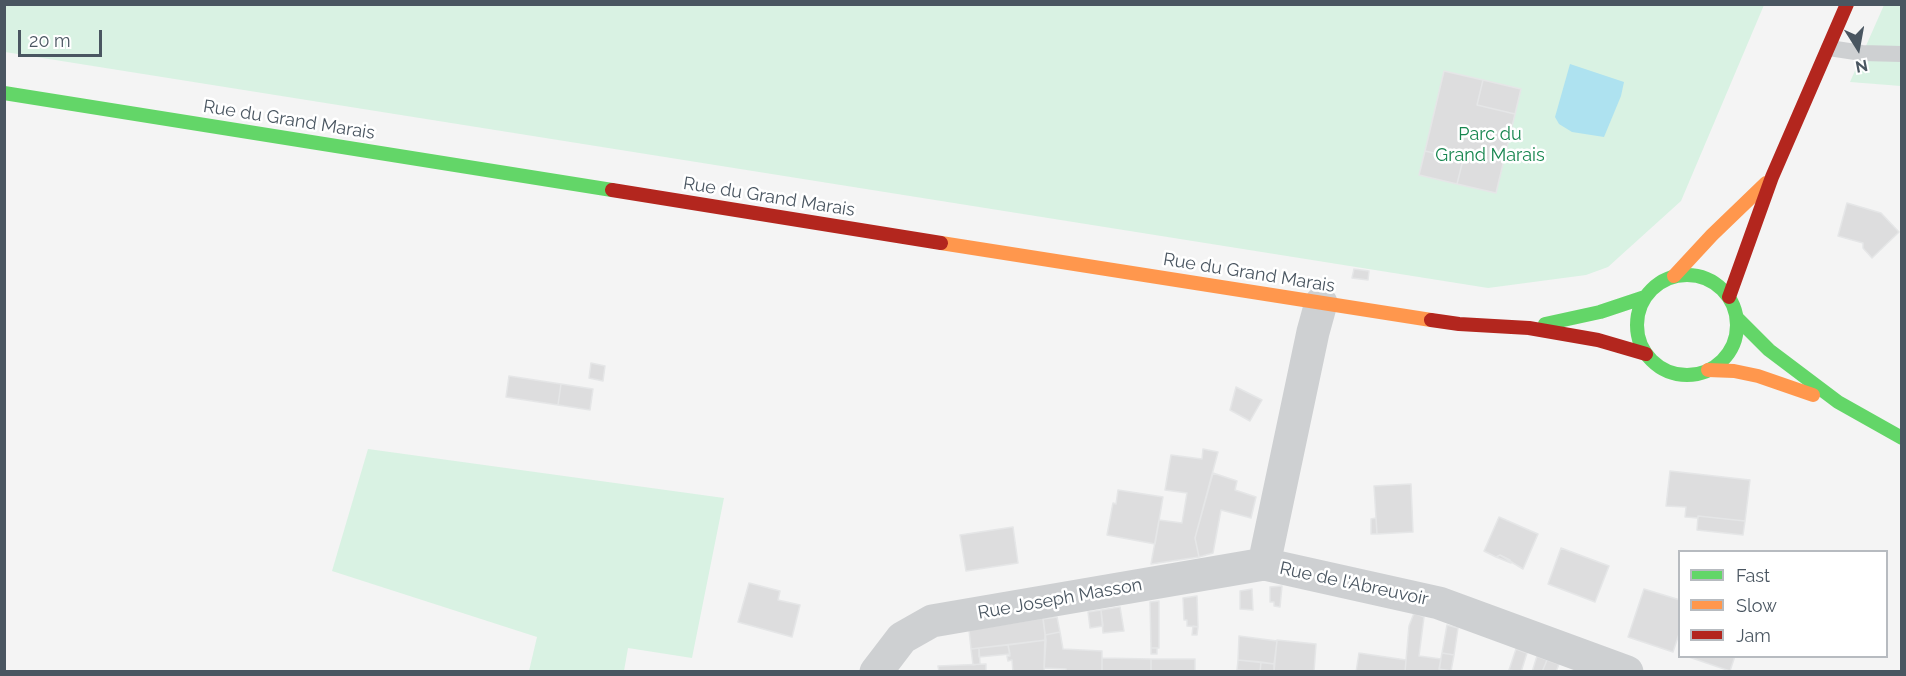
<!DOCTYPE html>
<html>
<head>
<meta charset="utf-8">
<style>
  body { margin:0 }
  #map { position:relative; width:1906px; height:676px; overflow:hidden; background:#f4f4f4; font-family:Raleway,sans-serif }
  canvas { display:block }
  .frame { position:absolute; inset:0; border:6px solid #4a5661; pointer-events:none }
  .legend { position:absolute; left:1678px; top:550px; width:210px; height:108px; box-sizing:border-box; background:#fff; border:2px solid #b7bbc0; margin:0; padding:8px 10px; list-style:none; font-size:18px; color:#4a5661 }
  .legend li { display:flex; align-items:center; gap:12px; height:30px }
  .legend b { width:30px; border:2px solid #b7bbc0 }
  .north { position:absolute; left:1828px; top:18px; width:60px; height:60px; -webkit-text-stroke:4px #fff; paint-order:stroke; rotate:169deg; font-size:16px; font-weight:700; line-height:24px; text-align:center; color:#4a5661 }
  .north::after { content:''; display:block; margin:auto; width:21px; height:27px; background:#4a5661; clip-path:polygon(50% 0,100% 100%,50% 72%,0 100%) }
  .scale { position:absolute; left:18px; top:30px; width:84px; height:27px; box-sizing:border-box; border:3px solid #4a5661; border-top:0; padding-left:8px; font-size:18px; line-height:21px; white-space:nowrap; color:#4a5661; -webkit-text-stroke:4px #fff; paint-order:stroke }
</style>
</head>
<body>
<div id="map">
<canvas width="1906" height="676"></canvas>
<div class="frame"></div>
<ul class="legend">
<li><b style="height:8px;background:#63d668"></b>Fast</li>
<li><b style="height:8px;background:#ff974d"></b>Slow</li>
<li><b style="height:8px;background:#b3261e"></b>Jam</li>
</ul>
<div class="north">N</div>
<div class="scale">20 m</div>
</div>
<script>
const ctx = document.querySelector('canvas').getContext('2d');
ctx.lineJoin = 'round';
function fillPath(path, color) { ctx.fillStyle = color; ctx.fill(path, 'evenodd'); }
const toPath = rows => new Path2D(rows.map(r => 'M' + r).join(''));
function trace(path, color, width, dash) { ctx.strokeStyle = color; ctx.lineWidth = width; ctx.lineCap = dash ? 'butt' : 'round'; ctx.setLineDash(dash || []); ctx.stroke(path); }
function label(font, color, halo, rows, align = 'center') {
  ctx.font = font + ' Raleway,sans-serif'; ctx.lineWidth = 5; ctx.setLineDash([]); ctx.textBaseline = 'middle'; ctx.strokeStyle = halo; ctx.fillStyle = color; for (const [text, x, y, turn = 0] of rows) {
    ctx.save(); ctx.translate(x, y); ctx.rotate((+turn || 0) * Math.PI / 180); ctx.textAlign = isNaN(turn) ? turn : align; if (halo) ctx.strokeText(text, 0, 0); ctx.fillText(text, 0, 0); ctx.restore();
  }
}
fillPath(toPath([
  [4,5,1764,5,1681,201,1608,267,1586,275,1488,288,5,52],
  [1884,5,1901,5,1901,86,1850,82],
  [368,449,724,498,692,658,628,648,624,671,529,671,537,637,332,571]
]), '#d9f2e3');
fillPath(toPath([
  [1570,64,1624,82,1621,96,1604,137,1572,132,1559,124,1555,117]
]), '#aee2f0');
const building = toPath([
  [1444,71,1483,80,1477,105,1515,114,1496,193,1457,184,1463,160,1425,151,1444,71],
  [1483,80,1521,89,1515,114,1477,105,1483,80],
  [1425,151,1463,160,1457,184,1419,175,1425,151],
  [1847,203,1881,213,1899,232,1872,258,1863,248,1863,243,1838,236,1847,203],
  [1354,269,1369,271,1368,280,1352,278,1354,269],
  [591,363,605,366,603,381,589,378,591,363],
  [509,376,561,384,558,405,506,397,509,376],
  [561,384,593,389,590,410,558,405,561,384],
  [1236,387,1262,400,1250,421,1230,410,1236,387],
  [1203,449,1218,452,1195,538,1199,557,1151,564,1159,520,1182,523,1187,493,1165,490,1171,455,1202,459,1203,449],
  [1670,471,1750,480,1745,521,1698,516,1698,518,1685,517,1686,507,1666,506,1670,471],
  [1213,473,1237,481,1235,490,1256,497,1251,518,1221,510,1213,553,1199,557,1195,538,1213,473],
  [1411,484,1413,532,1377,534,1374,486,1411,484],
  [1118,490,1163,497,1155,544,1107,535,1113,503,1116,504,1118,490],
  [1698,516,1745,521,1743,535,1697,530,1698,516],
  [1499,517,1538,534,1523,569,1500,555,1496,557,1484,551,1499,517],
  [1376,518,1377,534,1371,534,1371,519,1376,518],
  [1013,527,1018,563,966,571,960,535,1013,527],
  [1561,548,1609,566,1595,602,1548,584,1561,548],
  [1500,555,1510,560,1511,563,1496,557,1500,555],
  [749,583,780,591,778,600,800,605,792,637,738,622,749,583],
  [1282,586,1280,607,1274,606,1274,602,1270,602,1270,587,1282,586],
  [1252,589,1253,610,1240,609,1240,591,1252,589],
  [1644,589,1680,600,1680,631,1673,652,1628,637,1644,589],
  [1197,596,1198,627,1187,626,1187,620,1184,620,1183,598,1197,596],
  [1159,601,1159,648,1151,648,1150,602,1159,601],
  [1120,607,1124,631,1103,633,1101,610,1120,607],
  [1101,610,1103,626,1090,628,1088,612,1101,610],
  [1414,613,1424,617,1419,656,1441,659,1439,672,1405,672,1409,626,1414,613],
  [1057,617,1060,632,1045,635,1043,619,1057,617],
  [1043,618,1046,640,971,649,969,630,1043,618],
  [1447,625,1458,628,1454,655,1442,653,1447,625],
  [1193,626,1198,627,1197,635,1192,635,1193,626],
  [1060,632,1063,649,1102,651,1102,672,1066,672,1066,669,1044,668,1045,635,1060,632],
  [1239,636,1277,641,1274,664,1238,660,1239,636],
  [1046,640,1044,671,1013,672,1012,660,1008,661,1007,656,1010,656,1008,645,1046,640],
  [1277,640,1316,644,1314,672,1274,672,1277,640],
  [1008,645,1010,654,979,657,979,648,1008,645],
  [979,648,980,664,973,665,971,649,979,648],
  [1151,648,1157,648,1157,654,1151,654,1151,648],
  [1516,649,1527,653,1521,672,1509,670,1516,649],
  [1359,653,1406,660,1405,672,1356,672,1359,653],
  [1442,653,1454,655,1451,671,1439,669,1442,653],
  [1537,656,1547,660,1542,672,1532,672,1537,656],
  [1686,656,1735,656,1730,671,1686,656],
  [1102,658,1151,659,1151,672,1102,672,1102,658],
  [1151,659,1195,659,1195,672,1151,672,1151,659],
  [1238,660,1261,662,1260,672,1237,670,1238,660],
  [1547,660,1559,664,1556,672,1542,672,1547,660],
  [1261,662,1274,664,1274,672,1260,672,1261,662],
  [986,664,986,672,939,672,938,666,986,664]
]);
fillPath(building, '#ddddde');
trace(building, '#e5e6e7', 1.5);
trace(toPath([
  [1829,48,1862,53,1902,54]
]), '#ced0d2', 16);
trace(toPath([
  [1321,303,1313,332,1264,564,1439,603,1627,672],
  [876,672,902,638,932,621,1264,564]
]), '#ced0d2', 33);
trace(toPath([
  [4,93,612,190],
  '1637 325a50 50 0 1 1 100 0a50 50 0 1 1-100 0Z',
  [1737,318,1769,350,1838,402,1902,438],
  [1545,324,1600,312,1645,297]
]), '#63d668', 14);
trace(toPath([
  [941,243,1431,320],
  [1674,276,1712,235,1766,183],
  [1708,370,1734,371,1758,376,1813,395]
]), '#ff974d', 14);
trace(toPath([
  [612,190,941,243],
  [1729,297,1772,177,1847,4],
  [1431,320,1459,324,1529,328,1598,340,1646,354]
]), '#b3261e', 14);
label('18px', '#4a5661', '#fff', [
  ["Rue du Grand Marais",289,120,9],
  ["Rue du Grand Marais",769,197,9],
  ["Rue du Grand Marais",1249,273,9],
  ["Rue de l'Abreuvoir",1354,584,12],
  ["Rue Joseph Masson",1060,599,-10]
]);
label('18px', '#17864f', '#fff', [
  ["Parc du",1490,135],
  ["Grand Marais",1490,156]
]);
</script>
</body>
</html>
